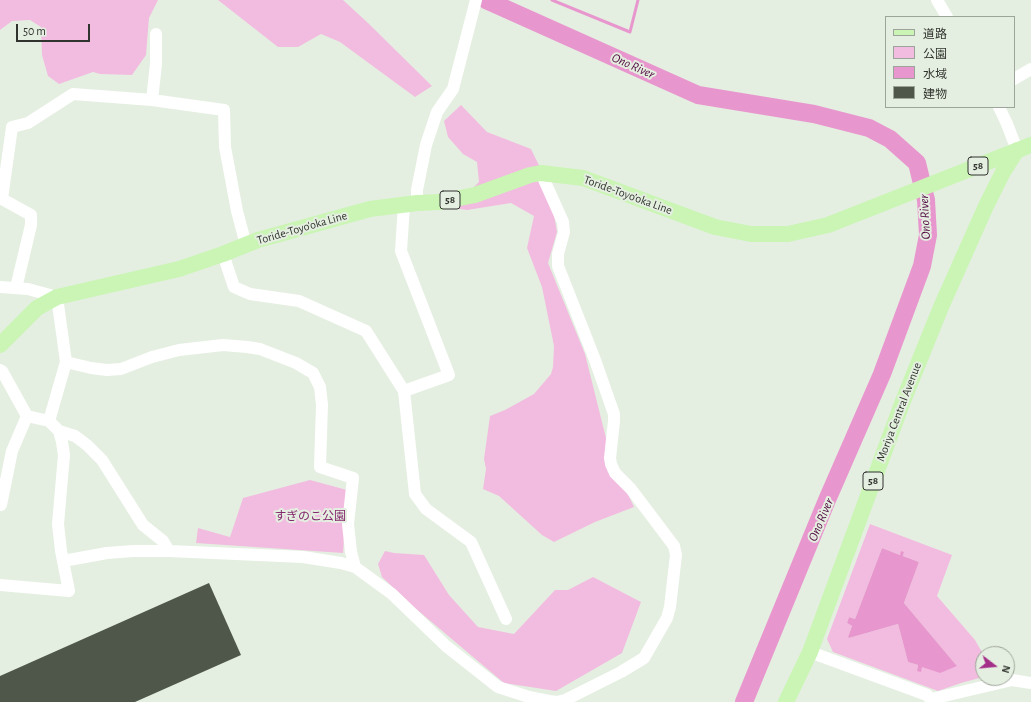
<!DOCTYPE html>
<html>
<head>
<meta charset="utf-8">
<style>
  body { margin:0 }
  #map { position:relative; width:1031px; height:702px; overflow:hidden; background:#e5efe1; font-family:"Alegreya Sans","Noto Sans JP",sans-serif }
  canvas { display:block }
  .legend { position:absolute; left:885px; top:16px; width:130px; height:92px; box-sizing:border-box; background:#e5efe1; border:1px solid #9da499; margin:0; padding:5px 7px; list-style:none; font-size:12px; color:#30332e }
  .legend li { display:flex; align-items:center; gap:8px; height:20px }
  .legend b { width:20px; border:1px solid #9da499 }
  .north { position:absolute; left:975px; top:646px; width:40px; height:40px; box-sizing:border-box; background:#e5efe1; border:1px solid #9da499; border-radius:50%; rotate:106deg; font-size:11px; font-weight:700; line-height:16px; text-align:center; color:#30332e }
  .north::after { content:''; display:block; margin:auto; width:14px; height:18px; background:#a42f88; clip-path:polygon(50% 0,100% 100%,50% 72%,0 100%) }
  .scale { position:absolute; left:16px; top:24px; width:74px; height:18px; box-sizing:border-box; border:2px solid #30332e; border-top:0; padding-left:5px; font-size:12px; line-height:14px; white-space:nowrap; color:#30332e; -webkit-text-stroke:3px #e5efe1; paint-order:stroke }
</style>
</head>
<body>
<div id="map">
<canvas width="1031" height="702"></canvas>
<ul class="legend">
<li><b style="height:5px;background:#caf5b5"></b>道路</li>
<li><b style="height:11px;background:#f2bce0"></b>公園</li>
<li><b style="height:11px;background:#e897ce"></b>水域</li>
<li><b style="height:11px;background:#4f574b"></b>建物</li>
</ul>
<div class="north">N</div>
<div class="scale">50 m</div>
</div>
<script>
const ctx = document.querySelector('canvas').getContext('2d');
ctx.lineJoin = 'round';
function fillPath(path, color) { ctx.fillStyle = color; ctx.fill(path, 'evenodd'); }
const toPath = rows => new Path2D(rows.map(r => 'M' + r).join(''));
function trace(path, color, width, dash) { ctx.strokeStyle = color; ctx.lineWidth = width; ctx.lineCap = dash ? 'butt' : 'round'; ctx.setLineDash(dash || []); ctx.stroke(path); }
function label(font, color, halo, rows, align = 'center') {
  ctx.font = font + ' "Alegreya Sans","Noto Sans JP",sans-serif'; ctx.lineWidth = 4; ctx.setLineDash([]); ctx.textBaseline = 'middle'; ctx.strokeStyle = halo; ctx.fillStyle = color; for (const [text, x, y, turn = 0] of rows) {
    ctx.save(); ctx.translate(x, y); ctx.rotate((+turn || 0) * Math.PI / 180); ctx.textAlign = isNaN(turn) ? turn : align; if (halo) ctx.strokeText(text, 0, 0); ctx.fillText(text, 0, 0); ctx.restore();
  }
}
fillPath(toPath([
  [0,0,158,0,149,18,146,55,132,75,100,74,93,72,59,84,48,76,42,55,41,27,30,20,12,21,0,30],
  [218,0,343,0,368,23,432,86,415,97,340,42,321,34,298,47,278,47],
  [461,105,487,132,531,149,549,186,557,232,548,263,585,354,611,458,634,507,595,522,554,542,542,535,499,496,483,489,486,469,484,459,490,416,505,410,534,394,551,374,553,367,554,346,542,287,527,248,534,216,511,203,467,210,453,208,479,182,477,162,463,154,448,137,444,121],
  [310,480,347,490,343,553,196,543,198,528,230,537,243,498],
  [870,524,952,555,937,596,975,640,983,654,983,677,961,683,938,691,833,652,827,639],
  [882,548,900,555,904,552,903,556,919,562,904,603,957,666,922,667,917,671,918,665,908,662,898,624,849,638,848,637,852,626,847,623,849,617,855,619],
  [385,551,394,553,424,555,449,595,478,627,514,634,555,590,568,590,593,577,641,602,622,653,556,691,504,683,415,608,382,577,378,564]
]), '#f2bce0');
fillPath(toPath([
  [882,548,900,555,901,551,904,552,903,556,919,562,904,603,957,666,940,673,922,667,921,672,917,671,918,665,908,662,898,624,849,638,848,637,852,626,847,623,849,617,855,619]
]), '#e897ce');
trace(toPath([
  [552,0,630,32,638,0]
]), '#e897ce', 3);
trace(toPath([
  [486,0,698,95,814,114,869,128,890,139,917,163,926,200,928,235,922,266,882,374,827,500,744,702]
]), '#e897ce', 18);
fillPath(toPath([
  [209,583,241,655,135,702,0,702,0,676]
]), '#4f574b');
trace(toPath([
  [937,0,947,17],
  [1014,79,1031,69],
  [152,100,156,64,156,34],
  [999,107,1007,124,1017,150],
  [417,203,417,190,426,145,437,112,453,89,476,0],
  [223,254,234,287,250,294,299,301,366,331,404,391,415,494,426,509,471,542,506,619],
  [0,287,28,289,57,297,66,362,49,421,59,431,62,442,64,455,58,524,61,551,69,591,0,585],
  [16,288,31,225,31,215,2,199,12,127,28,123,73,94,152,100,224,110,225,147,237,211,246,245],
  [66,362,91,368,107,370,121,369,152,357,179,350,223,345,247,347,260,349,296,363,313,373,320,387,322,405,320,467,353,478,348,524,351,552,355,567],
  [0,370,2,371,27,416,49,421],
  [404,391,449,375,401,251,404,205],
  [59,431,75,436,87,445,102,460,143,525,163,541,169,551],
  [1,505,12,451,27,416],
  [63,561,107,553,133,551,169,551,303,557,341,563,355,567,392,594,446,646,498,687,529,697,549,701,557,702,565,700,621,672,644,658,667,618,670,607,676,555,674,546,631,489,615,473,611,464,610,458,614,421,614,414,595,360,558,266,558,254,564,232,563,222,541,173],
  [810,652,927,695,933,702],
  [931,699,1012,680,1031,683]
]), '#fff', 12);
trace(toPath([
  [0,345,37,308,57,297,179,269,223,254,258,240,370,209,417,203,440,202,475,195,530,175,541,173,583,178,715,227,751,234,788,234,828,225,1031,145],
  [786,702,810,652,903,401,941,307,986,206,1003,172,1017,150]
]), '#caf5b5', 16);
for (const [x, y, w] of [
  [978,166,20],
  [450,200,20],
  [873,481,20]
]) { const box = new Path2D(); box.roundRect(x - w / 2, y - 9, w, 18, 3); ctx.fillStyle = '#e5efe1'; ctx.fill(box); trace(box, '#30332e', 1); }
label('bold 11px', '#30332e', null, [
  ["58",978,166],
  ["58",450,200],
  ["58",873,481]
]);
label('12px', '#30332e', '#e5efe1', [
  ["Toride-Toyo'oka Line",628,195,20],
  ["Toride-Toyo'oka Line",302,228,-16],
  ["Moriya Central Avenue",899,412,-69]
]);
label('12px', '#85286e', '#e5efe1', [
  ["すぎのこ公園",310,516]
]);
label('italic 13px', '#540d44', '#e5efe1', [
  ["Ono River",633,66,24],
  ["Ono River",925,217,-93],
  ["Ono River",821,520,-67]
]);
</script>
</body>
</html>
